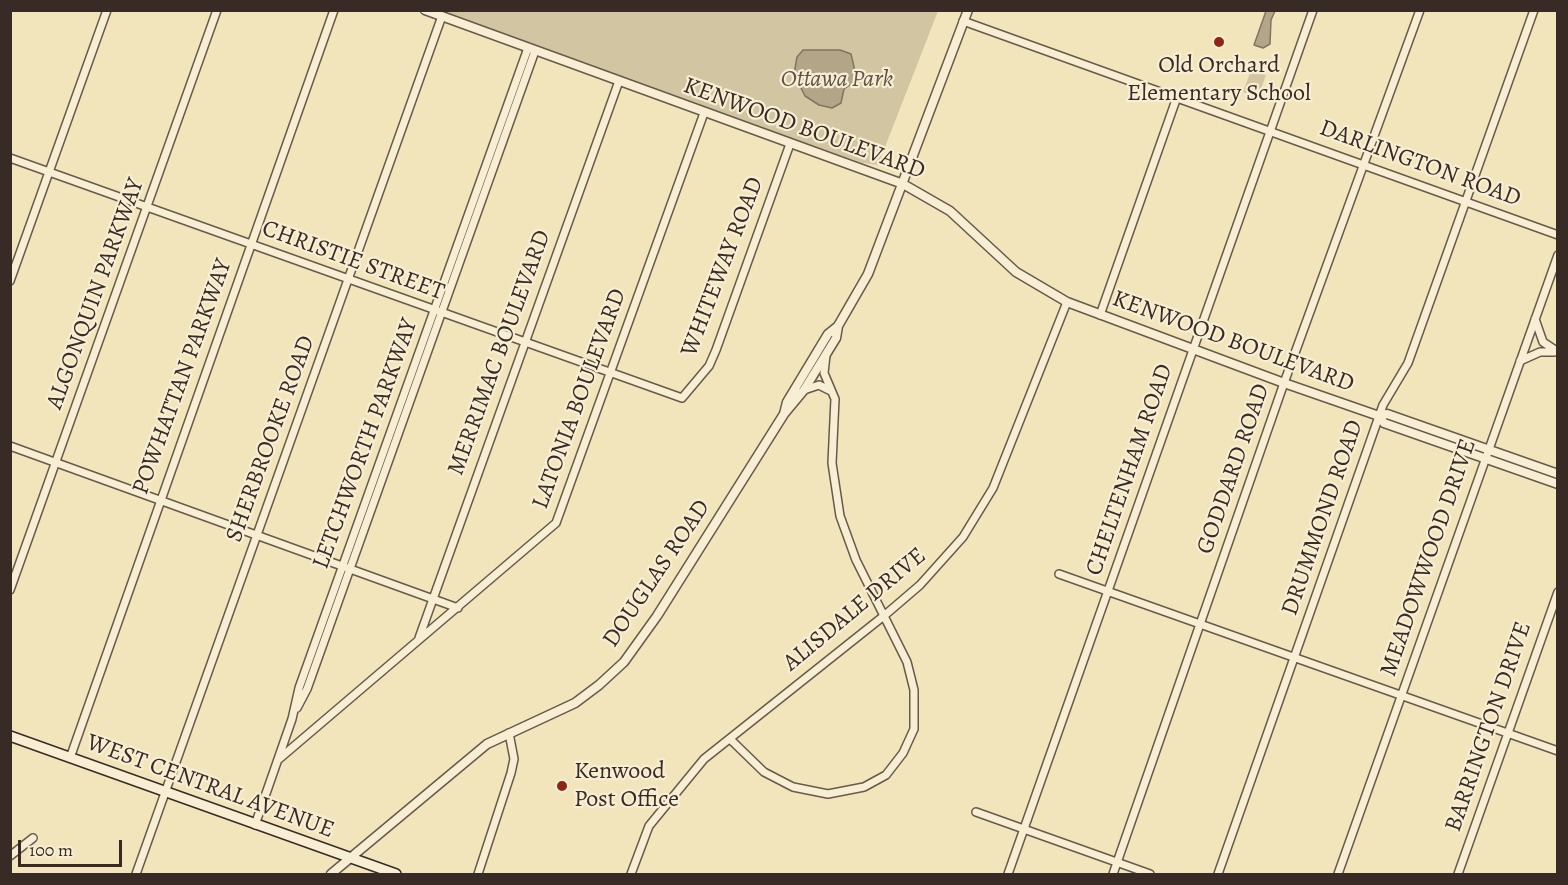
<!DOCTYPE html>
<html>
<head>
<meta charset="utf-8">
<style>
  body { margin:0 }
  #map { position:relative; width:1568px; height:885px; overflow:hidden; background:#f2e5bb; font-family:Alegreya,serif }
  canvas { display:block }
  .frame { position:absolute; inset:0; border:12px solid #382b25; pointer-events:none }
  .scale { position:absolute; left:18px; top:840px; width:104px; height:27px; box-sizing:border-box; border:3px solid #382b25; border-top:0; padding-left:8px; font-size:18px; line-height:21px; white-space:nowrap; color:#382b25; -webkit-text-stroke:4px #f7eed3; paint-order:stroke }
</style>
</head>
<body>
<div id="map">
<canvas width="1568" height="885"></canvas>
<div class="frame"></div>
<div class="scale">100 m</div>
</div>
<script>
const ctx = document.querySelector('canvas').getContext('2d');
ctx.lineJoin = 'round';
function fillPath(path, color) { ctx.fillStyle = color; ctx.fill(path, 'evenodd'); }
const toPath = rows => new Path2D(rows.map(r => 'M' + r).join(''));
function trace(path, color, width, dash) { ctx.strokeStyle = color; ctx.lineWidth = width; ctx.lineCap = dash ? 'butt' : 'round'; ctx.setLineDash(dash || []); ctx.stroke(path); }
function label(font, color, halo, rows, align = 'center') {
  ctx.font = font + ' Alegreya,serif'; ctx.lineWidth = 4.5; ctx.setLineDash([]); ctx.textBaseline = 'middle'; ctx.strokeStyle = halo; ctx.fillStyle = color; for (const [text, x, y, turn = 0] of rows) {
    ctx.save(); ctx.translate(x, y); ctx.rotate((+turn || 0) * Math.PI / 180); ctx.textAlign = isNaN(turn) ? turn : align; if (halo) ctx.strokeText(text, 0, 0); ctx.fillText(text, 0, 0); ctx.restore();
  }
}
fillPath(toPath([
  [438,11,938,11,878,165,863,163,744,122],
  [1251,70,1266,75,1258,97,1243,92]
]), '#d2c5a2');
const water = toPath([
  [1266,11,1275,11,1271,20,1270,44,1263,48,1254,45,1266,11],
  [803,50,840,50,851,54,857,80,844,89,841,103,832,108,819,105,805,96,794,74,797,57,803,50]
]);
fillPath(water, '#b3a688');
trace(water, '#827560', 1.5);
const minor = toPath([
  [963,21,1558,235],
  [10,158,682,398,709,366,716,350,790,144],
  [10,281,107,10],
  [1100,315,1177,97],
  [1535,319,1543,342,1558,352],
  [1520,361,1540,352,1554,352],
  [804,390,819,385,831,391],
  [10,446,458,608],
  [1059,574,1558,751],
  [10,590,217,10],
  [419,638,619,81],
  [297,708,307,689,535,51],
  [730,739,764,772,793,787,828,794,864,787,886,775,903,753,914,729,914,690,907,662,856,560,840,516,832,463,835,399,824,373,826,355],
  [70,758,334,10],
  [279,759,556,523,704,113],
  [976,812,1150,874],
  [255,825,292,719,299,688,528,48],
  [10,856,33,838],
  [136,874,442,16],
  [478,874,511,773,514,759,509,733],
  [631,874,649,826,704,759,885,615,920,585,963,537,993,488,1067,302],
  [1008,874,1313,10],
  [1113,874,1284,383,1420,10],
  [1218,874,1383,405,1408,363,1534,10],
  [1338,874,1558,255],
  [1458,874,1558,592]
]);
const tertiary = toPath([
  [425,10,903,184,950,211,1016,272,1067,302,1284,383,1379,416,1387,414,1558,474],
  [784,414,787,402,828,334,838,326,868,274,968,10],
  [1379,416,1384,423,1558,484],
  [331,874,487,744,575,703,599,685,624,662,657,616,784,414,804,390,836,338,838,326]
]);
const secondary = toPath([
  [10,736,396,874]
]);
trace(minor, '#665a4a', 10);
trace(tertiary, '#665a4a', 11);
trace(secondary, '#382b25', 12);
trace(minor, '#f7eed3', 7);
trace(tertiary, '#f7eed3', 8);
trace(secondary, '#f7eed3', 9);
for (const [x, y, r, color] of [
  [1219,42,6,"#8f2418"],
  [562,786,6,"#8f2418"]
]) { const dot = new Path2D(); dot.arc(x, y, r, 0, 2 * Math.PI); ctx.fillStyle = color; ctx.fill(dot); trace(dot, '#f7eed3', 2); }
label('24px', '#382b25', '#f7eed3', [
  ["Old Orchard",1219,66],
  ["Elementary School",1219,94],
  ["Kenwood",574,772,"left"],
  ["Post Office",574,800,"left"]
]);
label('italic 24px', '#5e5244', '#f7eed3', [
  ["Ottawa Park",837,80]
]);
label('24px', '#382b25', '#f7eed3', [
  ["KENWOOD BOULEVARD",804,129,20],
  ["DARLINGTON ROAD",1420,164,20],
  ["CHRISTIE STREET",353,261,20],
  ["WHITEWAY ROAD",723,267,-69],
  ["ALGONQUIN PARKWAY",96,294,-70],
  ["KENWOOD BOULEVARD",1233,342,20],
  ["MERRIMAC BOULEVARD",500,353,-70],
  ["POWHATTAN PARKWAY",183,377,-70],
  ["LATONIA BOULEVARD",580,399,-70],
  ["SHERBROOKE ROAD",271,439,-70],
  ["LETCHWORTH PARKWAY",366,444,-70],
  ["GODDARD ROAD",1234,469,-71],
  ["CHELTENHAM ROAD",1130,470,-71],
  ["DRUMMOND ROAD",1323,518,-71],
  ["MEADOWWOOD DRIVE",1429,558,-71],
  ["DOUGLAS ROAD",657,574,-56],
  ["ALISDALE DRIVE",855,610,-40],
  ["BARRINGTON DRIVE",1489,727,-71],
  ["WEST CENTRAL AVENUE",210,787,20]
]);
</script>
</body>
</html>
